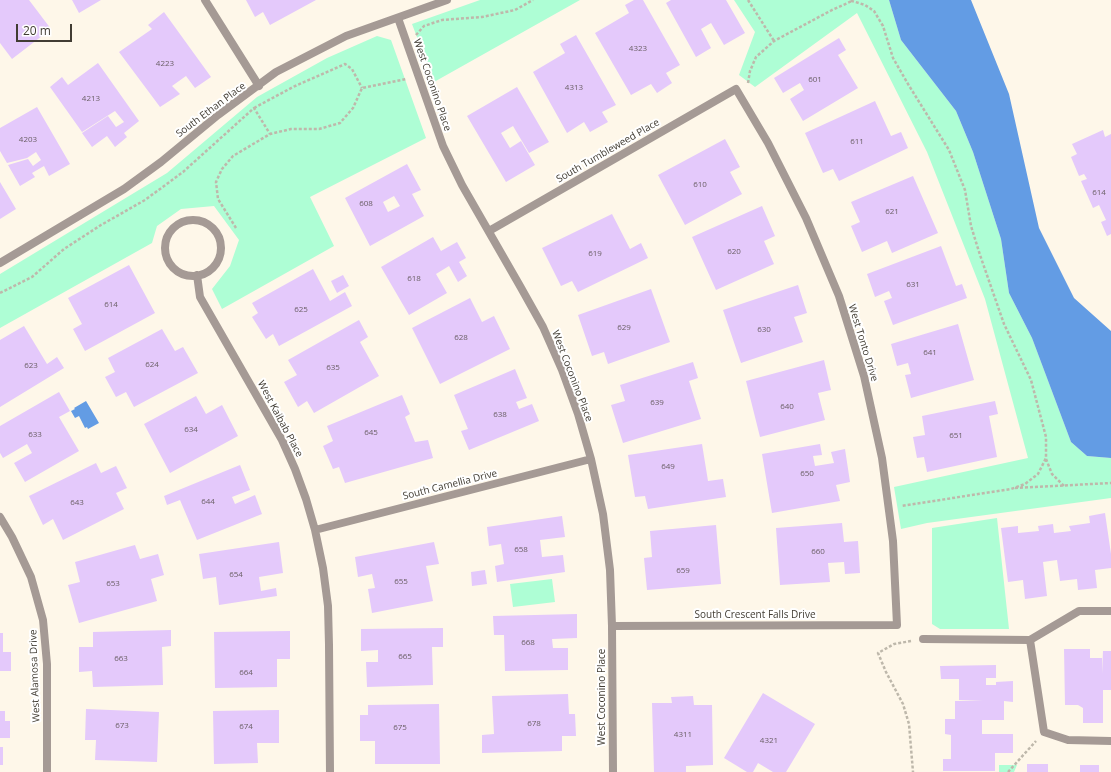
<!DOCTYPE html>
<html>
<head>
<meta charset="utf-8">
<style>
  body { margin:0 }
  #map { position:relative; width:1111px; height:772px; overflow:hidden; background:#fef7e9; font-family:"Open Sans",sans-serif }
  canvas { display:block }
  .scale { position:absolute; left:16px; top:24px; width:56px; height:18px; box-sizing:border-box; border:2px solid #413c33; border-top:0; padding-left:5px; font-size:12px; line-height:14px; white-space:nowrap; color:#413c33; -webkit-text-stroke:3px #fff; paint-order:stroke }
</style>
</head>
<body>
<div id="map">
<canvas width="1111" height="772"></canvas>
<div class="scale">20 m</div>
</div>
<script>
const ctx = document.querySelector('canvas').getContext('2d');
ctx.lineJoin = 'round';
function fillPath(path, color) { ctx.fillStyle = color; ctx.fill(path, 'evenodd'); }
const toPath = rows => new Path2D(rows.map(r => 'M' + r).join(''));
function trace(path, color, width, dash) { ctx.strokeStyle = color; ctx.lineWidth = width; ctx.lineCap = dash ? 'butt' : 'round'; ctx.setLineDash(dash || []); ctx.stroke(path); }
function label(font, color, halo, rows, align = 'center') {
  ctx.font = font + ' "Open Sans",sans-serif'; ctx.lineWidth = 4; ctx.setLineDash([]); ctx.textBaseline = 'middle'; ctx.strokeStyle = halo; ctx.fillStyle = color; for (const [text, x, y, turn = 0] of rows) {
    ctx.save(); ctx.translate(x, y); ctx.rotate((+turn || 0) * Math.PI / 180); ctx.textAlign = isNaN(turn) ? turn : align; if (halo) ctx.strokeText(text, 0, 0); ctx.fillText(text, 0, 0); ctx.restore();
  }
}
fillPath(toPath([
  [480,0,580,0,434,82,412,24],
  [734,0,889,0,901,40,956,111,973,152,1001,239,1009,293,1032,338,1071,442,1087,456,1111,458,1111,498,927,523,901,529,894,487,1028,458,985,299,927,152,857,13,755,87,739,75,755,32],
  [377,36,391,40,426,138,310,197,334,246,222,309,212,289,230,266,239,240,214,206,181,209,157,226,152,243,0,328,0,274,167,173,257,97,327,58],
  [997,518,1009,629,940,629,932,624,932,528],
  [552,579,555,602,513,607,510,584],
  [999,765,1017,765,1014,772,999,772]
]), '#aefed5');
fillPath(toPath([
  [889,0,971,0,1009,94,1039,228,1074,298,1111,331,1111,458,1087,456,1071,442,1032,338,1009,293,1001,239,973,152,956,111,901,40],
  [86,401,99,423,88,429,87,427,85,428,79,416,75,418,71,411,75,409,74,408]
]), '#639ce4');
fillPath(toPath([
  [0,0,29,0,51,29,12,59,0,43],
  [72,0,101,0,79,13],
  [246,0,316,0,270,25,263,12,255,17],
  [634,0,643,0,680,65,666,73,672,83,657,93,651,84,631,95,595,33,629,13,625,5],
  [671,0,726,0,745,33,724,45,711,23,701,29,711,48,696,57,666,3],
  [164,12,211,77,195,88,186,76,172,86,180,94,160,107,119,52,152,29,148,25],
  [576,35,616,105,602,112,608,122,590,132,584,122,567,133,533,72,565,53,560,44],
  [839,38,846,50,838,55,858,88,803,121,790,99,804,90,800,83,783,93,774,78],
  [98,63,139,121,124,133,127,137,115,147,107,136,92,147,82,133,108,116,116,127,124,122,115,111,82,132,50,87,62,77,68,85],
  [517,87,549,142,529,153,513,126,501,133,510,148,521,141,535,165,506,182,467,116],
  [875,101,891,136,901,132,908,148,839,181,833,169,823,173,805,133],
  [37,107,70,164,49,176,44,166,32,173,35,177,20,186,8,165,28,159,33,166,41,160,36,152,27,158,7,163,0,151,0,128],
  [1103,130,1105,137,1111,134,1111,234,1107,236,1101,222,1106,220,1099,205,1093,208,1081,181,1087,179,1084,174,1079,176,1071,157,1077,154,1072,144],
  [725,139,740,167,730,172,742,194,685,225,658,175],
  [407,164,421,190,412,194,424,216,370,246,345,198],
  [394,196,400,206,388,212,383,202],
  [913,176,938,233,892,253,887,241,862,252,851,226,860,222,851,202],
  [0,182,16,209,0,219],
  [762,206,775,236,764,241,774,264,716,290,692,237],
  [612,214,630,249,641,243,648,258,578,292,572,281,561,286,542,248],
  [433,237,441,251,457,242,466,258,459,262,467,276,458,282,449,266,436,274,447,293,409,315,381,267],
  [941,246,956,286,962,284,967,298,893,325,884,301,892,298,889,291,875,297,867,274],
  [129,265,155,313,85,351,73,329,82,324,68,298],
  [313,269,330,301,345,292,352,306,279,346,273,334,266,339,252,317,258,313,252,303],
  [343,275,349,286,337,293,331,281],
  [798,285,807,313,794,317,803,342,741,363,723,310],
  [651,289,670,342,608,364,604,352,592,356,578,315],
  [470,298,482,322,494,316,510,349,440,384,412,328],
  [359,320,368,337,360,342,379,376,314,413,307,401,298,407,284,382,297,375,288,360],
  [958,324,974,380,911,398,905,375,911,374,908,363,897,366,891,344],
  [24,326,47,364,57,357,64,368,0,407,0,340],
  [162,329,175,351,183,347,198,373,134,407,126,392,116,397,105,377,115,372,108,358],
  [824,360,831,390,818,393,825,420,760,437,746,381],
  [693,362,698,378,689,381,701,419,623,443,611,405,625,401,620,385],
  [515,369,527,398,516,402,519,409,532,404,539,421,469,450,461,431,468,429,454,395],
  [59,392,70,411,59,417,79,451,25,482,14,463,32,453,27,444,3,458,0,453,0,426],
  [402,395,410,414,405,417,415,442,428,440,433,458,345,483,339,467,333,469,323,446,333,441,327,426],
  [196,396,206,414,222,405,238,436,170,473,144,424],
  [995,401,998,414,989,416,997,457,927,472,924,457,917,458,913,437,925,435,922,416],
  [702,444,708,481,723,479,726,497,648,509,645,496,635,497,628,455],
  [820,444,822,455,813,456,815,466,834,463,831,452,845,449,850,482,836,485,840,501,772,513,762,454],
  [96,463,101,473,116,466,127,488,116,493,124,509,63,540,53,519,43,525,29,496],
  [240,465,250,490,232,497,235,504,255,495,262,514,197,540,180,500,167,505,164,496],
  [1105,513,1111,554,1111,568,1095,570,1097,588,1078,590,1077,579,1060,581,1057,560,1043,562,1047,596,1025,599,1023,580,1008,582,1001,528,1018,526,1018,533,1039,531,1038,526,1053,524,1054,533,1071,531,1069,526,1090,523,1089,516],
  [562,516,565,537,540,540,542,557,563,555,565,572,497,582,495,566,504,564,501,544,489,546,487,527],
  [842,523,844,542,858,541,860,573,845,574,844,562,828,563,830,582,780,585,776,528],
  [716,525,721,584,647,590,644,558,652,557,650,531],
  [279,542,283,573,259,577,261,591,276,588,277,596,219,605,216,577,203,579,199,554],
  [434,542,439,564,426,566,433,601,372,613,368,589,375,588,372,574,358,577,355,557],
  [135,545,140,559,158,554,164,575,151,579,157,601,79,623,68,585,80,582,75,562],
  [485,570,487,584,472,586,471,572],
  [577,614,577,638,552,639,553,648,568,648,568,670,505,671,504,635,494,635,493,616],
  [443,628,443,647,432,647,433,685,367,687,366,662,378,662,378,650,361,651,361,629],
  [171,630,171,646,162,647,163,685,93,687,92,671,79,672,79,647,93,647,93,632],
  [290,631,290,659,277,659,277,687,215,688,214,632],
  [0,633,3,633,3,652,11,652,11,671,0,671],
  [1064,649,1090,649,1090,658,1102,658,1102,674,1103,651,1111,651,1111,690,1103,690,1103,723,1083,723,1083,708,1078,705,1065,705],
  [996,665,996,678,986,678,986,685,996,685,996,682,1013,681,1013,702,1004,701,1004,720,982,720,982,734,1013,734,1013,753,995,753,995,771,943,771,943,759,951,759,951,735,945,734,945,719,955,719,955,701,983,701,959,700,959,679,941,679,940,666],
  [763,693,815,724,786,772,773,772,758,763,753,772,747,772,724,758],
  [568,694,569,714,575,714,576,736,562,736,562,751,482,753,482,735,494,734,492,696],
  [693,696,694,705,712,705,713,765,686,766,686,772,654,772,652,703,672,703,671,697],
  [439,704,440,764,375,764,375,741,360,741,360,715,368,715,368,705],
  [86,709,159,712,157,762,95,760,96,740,85,740],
  [279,710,279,743,257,743,258,763,214,764,213,711],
  [0,711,5,711,5,721,10,721,10,738,0,738],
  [0,747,3,747,3,765,0,765],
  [1027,764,1048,764,1048,772,1027,772],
  [1080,765,1099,765,1099,772,1080,772]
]), '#e4c9fb');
trace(toPath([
  [748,0,774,41],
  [852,0,852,1,865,5,874,11,883,26,893,58,908,84,949,150,965,190,971,226,980,255,1004,324,1031,380,1046,437,1046,458,1038,474,1025,484,1011,489,901,506],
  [416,35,424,26,442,20,482,17,515,10,533,0],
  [748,83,750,71,756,57,774,41,832,10,852,1],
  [254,108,293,87,345,64,352,69,362,88],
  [236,228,218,199,216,182,222,169,233,156,270,134,291,129,319,129,340,123,353,108,362,88,406,79],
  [0,293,32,277,64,249,101,225,145,200,183,172,254,108,270,134],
  [1046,459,1052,474,1064,486],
  [1015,488,1111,483],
  [911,641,894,644,878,653,886,672,903,704,909,724,913,772],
  [1008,772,1036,741]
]), '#beb8ab', 2.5, [3, 2]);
trace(toPath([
  [205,0,259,86],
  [398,18,443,146,462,185,520,286,543,327,562,370,578,414,591,459,603,514,610,570,612,626,613,772],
  '165 248a28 28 0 1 1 56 0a28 28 0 1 1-56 0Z',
  [489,231,736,89,768,143,806,218,839,296,864,376,882,458,893,541,897,625,612,626],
  [0,263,124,189,161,162,218,115,276,72,346,36,447,0],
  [197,275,200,297,282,440,295,469,306,499,315,530,323,568,328,606,329,645,330,772],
  [0,517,12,537,31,577,43,620,47,664,47,772],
  [315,530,591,459],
  [923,639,1030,640],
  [1030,640,1044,732,1068,740,1111,741],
  [1030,640,1079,611,1111,611]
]), '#a59a95', 8);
label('8px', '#6a5f65', null, [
  ["4323",638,49],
  ["4223",165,64],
  ["601",815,80],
  ["4313",574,88],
  ["4213",91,99],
  ["4203",28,140],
  ["611",857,142],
  ["610",700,185],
  ["614",1099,193],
  ["608",366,204],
  ["621",892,212],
  ["620",734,252],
  ["619",595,254],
  ["618",414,279],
  ["631",913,285],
  ["614",111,305],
  ["625",301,310],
  ["629",624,328],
  ["630",764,330],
  ["628",461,338],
  ["641",930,353],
  ["624",152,365],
  ["623",31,366],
  ["635",333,368],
  ["639",657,403],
  ["640",787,407],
  ["638",500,415],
  ["634",191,430],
  ["645",371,433],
  ["633",35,435],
  ["651",956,436],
  ["649",668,467],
  ["650",807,474],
  ["644",208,502],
  ["643",77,503],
  ["658",521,550],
  ["660",818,552],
  ["659",683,571],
  ["654",236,575],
  ["655",401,582],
  ["653",113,584],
  ["668",528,643],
  ["665",405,657],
  ["663",121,659],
  ["664",246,673],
  ["678",534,724],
  ["673",122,726],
  ["674",246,727],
  ["675",400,728],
  ["4311",683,735],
  ["4321",769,741]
]);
label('10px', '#413c33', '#fff', [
  ["West Coconino Place",432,85,71],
  ["South Ethan Place",211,110,-37],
  ["South Tumbleweed Place",608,151,-30],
  ["West Tonto Drive",863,343,73],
  ["West Coconino Place",572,376,69],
  ["West Kaibab Place",280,419,62],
  ["South Camellia Drive",450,485,-14],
  ["South Crescent Falls Drive",755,615],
  ["West Alamosa Drive",35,676,-92],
  ["West Coconino Place",602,697,-90]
]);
</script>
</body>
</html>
